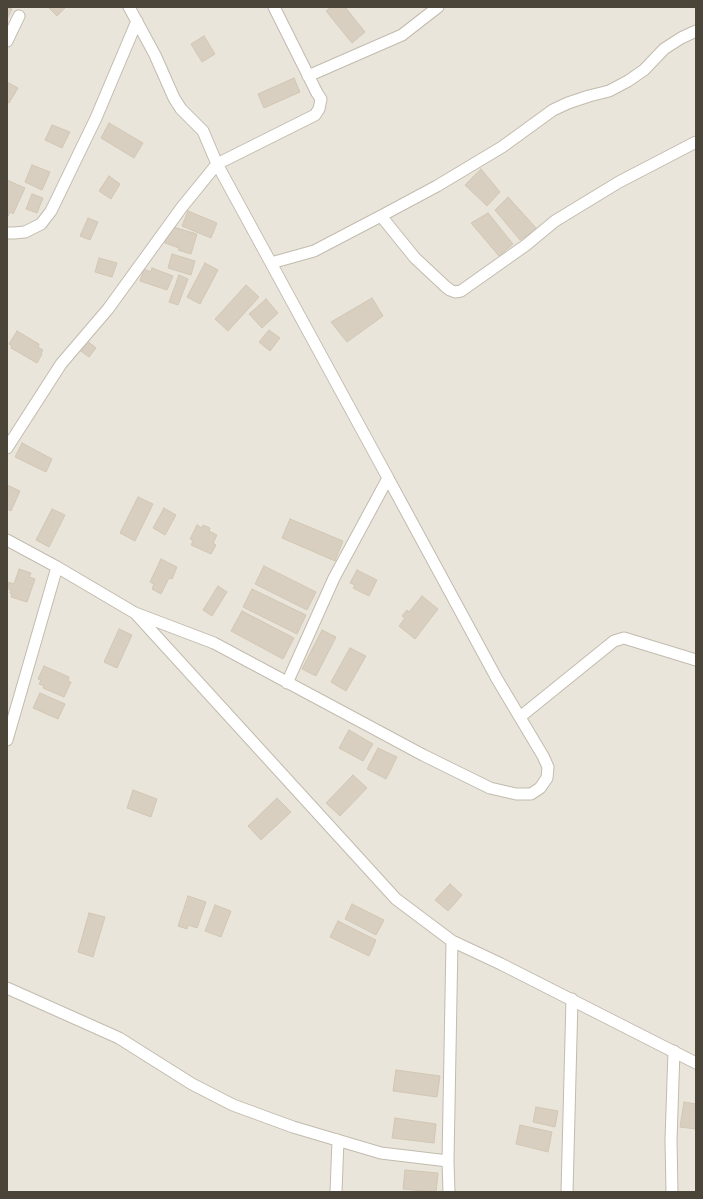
<!DOCTYPE html>
<html>
<head>
<meta charset="utf-8">
<style>
  body { margin:0 }
  #map { position:relative; width:703px; height:1199px; overflow:hidden; background:#f6f3ec; font-family:"Fira Sans Condensed",sans-serif }
  canvas { display:block }
  .frame { position:absolute; inset:0; border:8px solid #4b4439; pointer-events:none }
</style>
</head>
<body>
<div id="map">
<canvas width="703" height="1199"></canvas>
<div class="frame"></div>
</div>
<script>
const ctx = document.querySelector('canvas').getContext('2d');
ctx.lineJoin = 'round';
function fillPath(path, color) { ctx.fillStyle = color; ctx.fill(path, 'evenodd'); }
const toPath = rows => new Path2D(rows.map(r => 'M' + r).join(''));
function trace(path, color, width, dash) { ctx.strokeStyle = color; ctx.lineWidth = width; ctx.lineCap = dash ? 'butt' : 'round'; ctx.setLineDash(dash || []); ctx.stroke(path); }
fillPath(toPath([
  [7,7,696,7,696,1192,7,1192]
]), '#eae5da');
const building = toPath([
  [7,7,12,9,7,19,7,7],
  [48,7,66,7,57,16,48,7],
  [331,7,345,7,365,32,352,43,326,11,331,7],
  [204,36,215,54,202,62,191,44,204,36],
  [294,78,300,92,264,108,258,94,294,78],
  [7,82,18,88,9,103,7,102,7,82],
  [109,123,143,143,134,158,101,138,109,123],
  [52,125,70,132,62,148,45,140,52,125],
  [32,165,50,172,42,190,25,182,32,165],
  [481,169,500,192,487,206,465,185,481,169],
  [109,176,120,184,111,199,99,191,109,176],
  [7,180,25,188,13,214,10,212,8,216,7,215,7,180],
  [32,194,43,198,37,213,26,209,32,194],
  [508,197,537,229,520,240,495,210,508,197],
  [188,211,217,223,211,238,182,226,188,211],
  [488,213,513,244,499,256,471,223,488,213],
  [88,218,98,222,90,240,80,236,88,218],
  [170,226,197,234,191,254,178,250,179,248,165,243,170,226],
  [172,254,195,261,191,275,168,268,172,254],
  [99,258,117,263,112,277,95,272,99,258],
  [205,263,218,270,200,304,187,297,205,263],
  [152,268,173,276,167,290,140,281,144,269,151,272,152,268],
  [179,275,188,279,178,305,169,302,179,275],
  [246,285,259,297,228,331,215,319,246,285],
  [372,298,383,316,347,342,331,322,372,298],
  [266,299,278,313,262,328,249,314,266,299],
  [269,330,280,338,270,351,259,342,269,330],
  [17,331,39,344,38,347,43,350,41,353,42,354,37,363,11,348,12,346,9,344,17,331],
  [86,340,96,348,89,357,78,349,86,340],
  [22,443,52,459,46,472,15,457,22,443],
  [7,485,20,491,11,511,7,509,7,485],
  [138,497,153,504,135,541,120,533,138,497],
  [164,508,176,515,165,535,153,528,164,508],
  [52,509,65,515,49,547,36,540,52,509],
  [290,519,343,541,335,561,282,538,290,519],
  [197,525,202,528,203,525,210,528,209,531,217,535,213,543,216,545,211,554,191,545,193,541,190,539,197,525],
  [161,559,177,567,172,579,169,578,161,594,152,589,154,584,150,582,161,559],
  [264,566,316,592,307,610,255,584,264,566],
  [19,569,31,573,29,577,35,579,27,602,11,597,12,594,10,593,11,590,7,588,9,582,14,584,19,569],
  [357,570,377,580,369,596,353,588,355,585,350,583,357,570],
  [218,586,227,592,212,616,203,610,218,586],
  [252,589,306,615,297,634,243,607,252,589],
  [422,596,438,609,415,639,399,626,405,618,402,616,407,610,409,612,422,596],
  [242,611,294,638,283,659,231,631,242,611],
  [119,629,132,635,117,668,104,662,119,629],
  [322,630,336,637,316,676,302,669,322,630],
  [350,648,366,656,346,691,331,682,350,648],
  [44,666,69,677,68,681,71,682,64,697,43,688,44,686,39,684,41,680,38,679,44,666],
  [40,693,65,704,58,719,33,708,40,693],
  [349,730,373,744,363,761,339,748,349,730],
  [378,748,397,757,386,779,367,769,378,748],
  [353,775,367,788,340,816,326,803,353,775],
  [133,790,157,799,151,817,127,808,133,790],
  [277,798,291,812,261,840,248,826,277,798],
  [450,884,462,895,448,911,435,900,450,884],
  [188,896,206,902,197,928,188,925,187,929,178,926,188,896],
  [352,904,384,920,376,935,345,919,352,904],
  [215,905,231,911,221,937,205,931,215,905],
  [89,913,105,917,93,957,78,952,89,913],
  [338,921,376,940,369,956,330,937,338,921],
  [396,1070,440,1076,437,1097,393,1091,396,1070],
  [684,1102,696,1104,696,1129,680,1127,684,1102],
  [536,1107,558,1111,555,1127,533,1122,536,1107],
  [395,1118,436,1124,434,1143,392,1138,395,1118],
  [520,1125,552,1132,548,1152,516,1144,520,1125],
  [405,1170,438,1173,436,1192,403,1189,405,1170]
]);
fillPath(building, '#d8cfc1');
trace(building, '#d3c7b4', 1);
const minor = toPath([
  [129,7,155,55,174,98,181,109,203,131,217,164,388,478,334,578,287,683],
  [7,41,19,16],
  [308,76,402,35,438,7],
  [381,216,415,258,446,287,450,290,455,292,461,291,526,245,555,221,619,182,696,142],
  [7,233,14,233,25,232,41,224,51,211,96,118,137,21],
  [271,263,314,251,381,216,437,186,502,147,553,110,568,103,589,96,609,91,628,81,644,70,664,49,681,38,696,31],
  [7,448,61,364,108,309,182,207,217,164,315,115,319,109,321,99,317,93,274,7],
  [7,540,57,567,135,613,214,643,423,755,490,788,516,794,531,794,540,788,547,778,548,767,543,756,497,679,388,478],
  [137,615,396,899,452,941,501,964,696,1063],
  [520,717,614,641,624,638,696,660],
  [7,740,57,567],
  [7,988,119,1038,192,1084,233,1105,293,1127,381,1153,448,1161],
  [336,1192,338,1140],
  [449,1192,448,1161,452,941],
  [567,1192,572,999],
  [672,1192,671,1140,674,1051]
]);
trace(minor, '#c2bbae', 13);
trace(minor, '#fff', 11);
</script>
</body>
</html>
